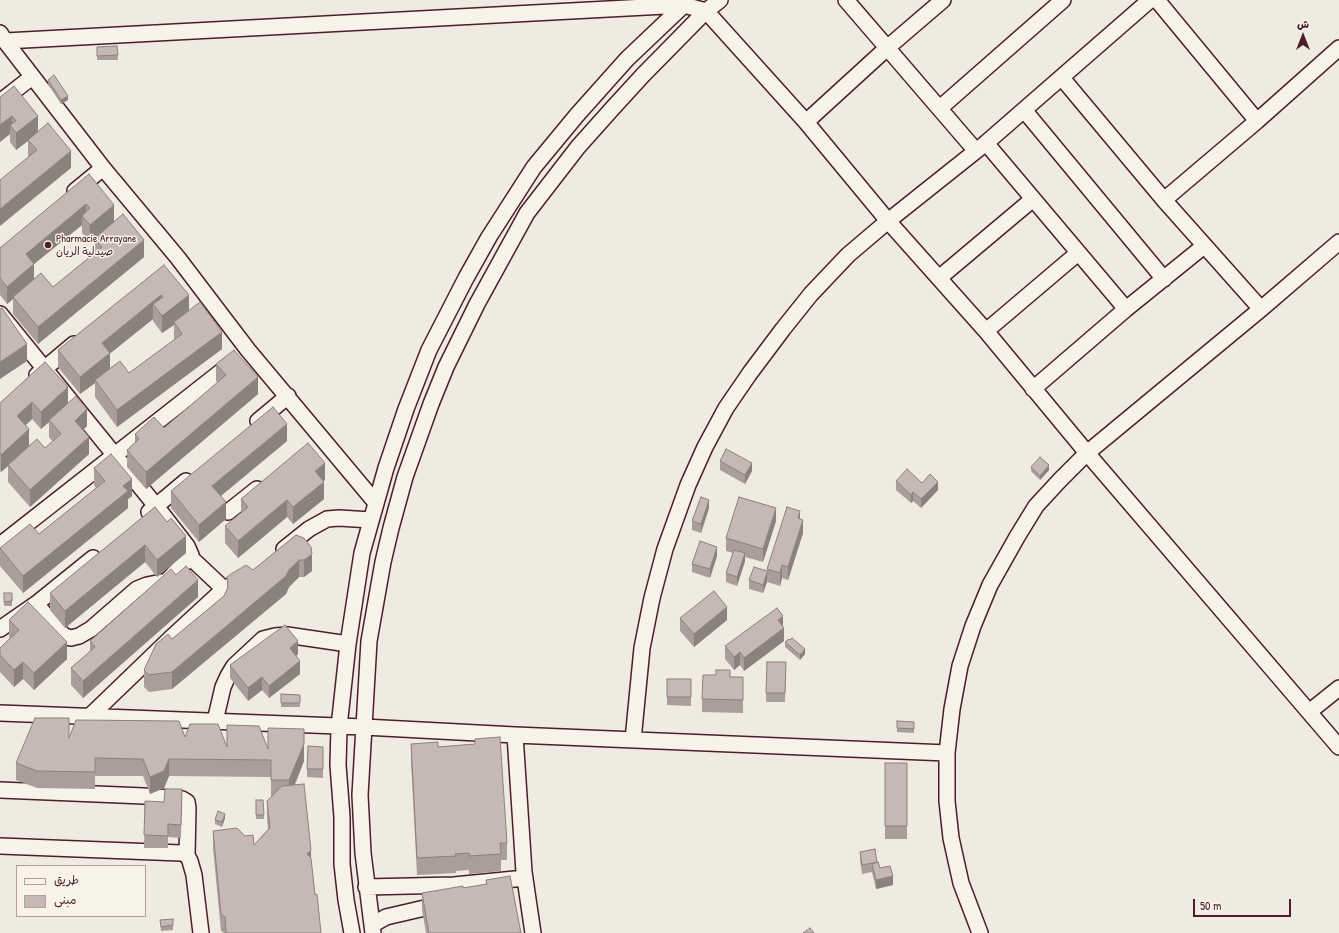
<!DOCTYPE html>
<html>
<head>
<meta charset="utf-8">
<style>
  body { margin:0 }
  #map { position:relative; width:1339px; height:933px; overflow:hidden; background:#f0ebe0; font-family:"Patrick Hand","Playpen Sans Arabic",sans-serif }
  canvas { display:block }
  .legend { position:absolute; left:16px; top:865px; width:130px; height:52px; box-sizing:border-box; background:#f7f3e8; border:1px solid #b29e9c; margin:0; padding:5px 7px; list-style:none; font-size:12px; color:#4a1f2b }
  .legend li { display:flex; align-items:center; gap:8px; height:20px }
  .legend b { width:20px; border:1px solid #b29e9c }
  .north { position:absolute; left:1283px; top:16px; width:40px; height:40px; -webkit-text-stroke:3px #f7f3e8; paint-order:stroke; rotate:0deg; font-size:11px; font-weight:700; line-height:16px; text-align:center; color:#4a1f2b }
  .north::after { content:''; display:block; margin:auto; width:14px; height:18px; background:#4a1f2b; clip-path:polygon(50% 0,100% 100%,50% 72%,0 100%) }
  .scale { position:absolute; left:1193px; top:899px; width:98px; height:18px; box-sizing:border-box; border:2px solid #4a1f2b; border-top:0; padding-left:5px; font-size:12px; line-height:14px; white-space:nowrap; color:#4a1f2b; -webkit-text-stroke:3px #f7f3e8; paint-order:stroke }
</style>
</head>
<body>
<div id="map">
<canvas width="1339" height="933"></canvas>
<ul class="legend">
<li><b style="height:5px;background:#f7f3e8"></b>طريق</li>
<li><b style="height:11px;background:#c6b8b3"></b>مبنى</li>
</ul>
<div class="north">ش</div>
<div class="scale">50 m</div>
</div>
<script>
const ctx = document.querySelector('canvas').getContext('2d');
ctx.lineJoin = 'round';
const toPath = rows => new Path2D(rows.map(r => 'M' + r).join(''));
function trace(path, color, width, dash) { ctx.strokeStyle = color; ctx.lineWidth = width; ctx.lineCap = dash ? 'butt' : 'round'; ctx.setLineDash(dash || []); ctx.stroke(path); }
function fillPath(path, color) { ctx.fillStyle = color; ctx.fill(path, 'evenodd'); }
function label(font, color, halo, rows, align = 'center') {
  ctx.font = font + ' "Patrick Hand","Playpen Sans Arabic",sans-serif'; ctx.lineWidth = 3; ctx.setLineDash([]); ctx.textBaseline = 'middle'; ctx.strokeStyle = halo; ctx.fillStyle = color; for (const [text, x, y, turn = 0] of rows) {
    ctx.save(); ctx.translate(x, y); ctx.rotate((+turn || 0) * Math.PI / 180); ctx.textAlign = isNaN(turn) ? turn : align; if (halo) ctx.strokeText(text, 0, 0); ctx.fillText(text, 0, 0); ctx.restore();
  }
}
const minor = toPath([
  [846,0,976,151],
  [1157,0,1257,121],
  [0,33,5,41,684,5,706,11,806,122,888,221,986,331,1087,453,1339,747],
  [5,41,103,168,178,258,248,350,376,503],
  [1062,78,1164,200,1261,309],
  [0,102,32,77],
  [940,108,1063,0],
  [1024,110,1164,279],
  [806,122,887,48,943,0],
  [986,143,1126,309],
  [75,191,103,168],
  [1164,200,1257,121,1339,48],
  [939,278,1033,199],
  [0,314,156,506,187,546,191,555,190,557,167,581,147,585,137,589,91,629,79,636,71,638,64,636,36,604],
  [986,331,1078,253],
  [37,375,74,344],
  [1033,389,1126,309,1204,246],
  [258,421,288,396],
  [149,512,186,481],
  [228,512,257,489],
  [0,545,232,363],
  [284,549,309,529,327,519,339,518,371,520],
  [190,557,224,589],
  [0,629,36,604,93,558],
  [1309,712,1339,688],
  [0,713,364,727,515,735,947,753],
  [89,717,171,638,224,589,244,579],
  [215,721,223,687,228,676,234,666,263,639,275,636,287,635,348,644],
  [515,735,524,872,533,933],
  [633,740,642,648,652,598,665,549,688,485,705,447,726,408,750,373,783,329,811,294,848,255,888,221,986,143,1150,0],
  [0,790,144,796,182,799,187,802,188,808,187,855],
  [0,846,181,853,187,855,190,861,194,875,201,933],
  [366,887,454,885,525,878],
  [372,925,386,917,442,904],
  [352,933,346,900,342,864,342,817,338,765,339,727,348,644,362,553,386,468,406,409,429,350,466,278,489,237,534,167,577,115,627,59,687,2],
  [373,933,363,853,360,795,369,641,383,562,391,528,405,477,431,404,446,367,477,304,527,213,578,147,611,110,643,75,706,11,720,0],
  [980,933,961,883,951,838,947,801,947,753,952,709,960,666,973,626,990,585,1017,537,1036,506,1060,480,1087,453,1261,309,1339,242]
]);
trace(minor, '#4a1f2b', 18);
trace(minor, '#f7f3e8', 15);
fillPath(toPath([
  [117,46,118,60,97,60,97,47],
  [48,80,68,100,61,104,48,84],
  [0,97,38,131,71,168,28,157,28,141,16,150,10,142,10,134,0,142],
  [89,174,114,222,144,257,38,344,13,314,13,299,7,304,0,295,0,248],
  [82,225,82,233,90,242,95,238,95,253,53,287,34,279,34,264],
  [164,265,189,310,222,349,117,427,95,397,95,383,80,394,58,367,58,350],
  [153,319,153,321,162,333,174,325,174,340,129,373,110,368,110,353],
  [45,362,68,403,87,426,83,430,89,454,30,507,8,482,8,466,1,472,0,470,0,403],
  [32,419,41,429,49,422,49,437,53,442,45,448,29,446,26,425],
  [216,364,258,394,146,489,127,467,127,450,135,443,135,434,164,428,218,383,216,381],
  [287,441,221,496,226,519,199,542,171,508,171,491],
  [720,461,752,471,745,484,720,470],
  [1031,467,1049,470,1040,480,1031,471],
  [94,468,132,496,128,499,128,508,23,593,0,566,0,548,39,534,96,488,94,485],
  [325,480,323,481,324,499,293,524,287,517,238,558,225,543,225,526,241,513,241,499],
  [896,481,922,483,938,490,921,508,913,501,911,503,896,490],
  [155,507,186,553,157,577,145,562,65,628,50,610,50,593],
  [709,508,701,533,692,530,692,521],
  [800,519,803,533,788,580,782,578,780,586,767,582,763,593,749,589,749,580,767,571,767,569],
  [776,521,763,562,745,557,745,561,737,586,726,582,726,573,733,553,726,551,726,538],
  [296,535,312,571,304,577,299,577,289,587,286,594,172,689,149,692,144,687,144,670,172,639,224,596,227,590,227,577,253,570],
  [717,556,710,578,692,572,692,564],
  [4,593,12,593,12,606,4,606],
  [198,597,83,698,71,685,71,668,90,651,90,641],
  [680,618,727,620,694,647,680,631],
  [9,620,67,659,34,690,23,679,14,687,0,672,0,648,10,638,9,637],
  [783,627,784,641,744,671,740,665,734,670,725,659,725,646],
  [785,642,805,654,800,660,785,647],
  [298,654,296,656,300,674,269,698,262,690,248,701,230,678,230,665],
  [767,662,786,662,785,702,766,702],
  [730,677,743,677,743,713,702,712,702,699],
  [667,679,691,679,691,706,667,705],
  [281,694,300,695,300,707,281,707],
  [897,721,914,722,914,733,897,732],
  [69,737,185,737,227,747,268,749,304,761,295,785,311,858,315,895,321,933,224,933,221,931,213,848,213,831,254,845,268,829,267,818,267,801,271,797,271,777,169,776,164,788,150,794,143,776,95,776,95,789,37,788,16,780,16,763],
  [475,739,507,843,507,860,501,860,501,871,469,874,469,870,456,871,456,873,417,875,411,761,411,744,438,747,475,744],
  [323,747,323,778,307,777,307,769],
  [885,763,907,763,907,839,885,839],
  [182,789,181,838,168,837,168,848,144,848,145,801,164,802],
  [256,800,263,800,264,819,256,819],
  [225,818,222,827,215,824,215,820],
  [875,849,877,863,880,868,893,885,876,889,872,872,862,874,860,860,860,852],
  [486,880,521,933,426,933,422,910,422,893,463,888,486,885],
  [160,920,173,925,173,930,161,931]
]), '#aa9e9a');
fillPath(toPath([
  [68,96,68,100,61,104,61,100],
  [12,116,12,127,10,125,10,134,0,142,0,125],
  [38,116,38,133,16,150,16,133],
  [71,151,71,168,0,226,0,209],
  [86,204,86,221,82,216,82,225,34,264,34,281,13,297,13,299,7,304,7,287,26,254],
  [114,205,114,222,90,242,90,225],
  [144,240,144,257,38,344,38,327],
  [161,295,161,312,153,304,153,319,102,360,102,343],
  [189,295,189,312,174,322,174,325,162,333,162,316],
  [222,332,222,349,117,427,117,410],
  [27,344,27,361,0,379,0,362],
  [110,353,110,370,95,380,95,383,80,394,80,377],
  [258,377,258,394,146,489,146,472],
  [68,387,68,404,49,420,49,422,41,429,41,412],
  [32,402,32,419,17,433,17,416],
  [87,409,87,426,75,438,75,421],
  [287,424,287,441,212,503,212,486],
  [29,429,29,446,8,465,8,466,1,472,1,455],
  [89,437,89,454,30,507,30,490],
  [325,463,325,480,315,488,315,471],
  [752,463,752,471,745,484,745,475],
  [1049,465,1049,470,1040,480,1040,476],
  [132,479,132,496,128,499,128,508,23,593,23,576,123,486],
  [324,482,324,499,293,524,293,507],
  [938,482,938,490,921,508,921,499],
  [913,492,913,501,911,503,911,495],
  [287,500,287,517,238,558,238,541],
  [709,500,709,508,701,533,701,524],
  [226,502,226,519,199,542,199,525],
  [776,508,776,521,763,562,763,549],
  [800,511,800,524,798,518],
  [803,520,803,533,788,580,788,567],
  [186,536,186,553,157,577,157,560],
  [145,545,145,562,65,628,65,611],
  [717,547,717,556,710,578,710,569],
  [745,553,745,561,737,586,737,577],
  [312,554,312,571,304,577,304,560],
  [299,560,299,577,289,587,286,594,172,689,172,672,289,570],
  [782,565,782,578,780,586,780,573],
  [767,573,767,582,763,593,763,585],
  [198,580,198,597,83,698,83,681],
  [727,607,727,620,694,647,694,634],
  [783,616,783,629,784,628,784,641,744,671,744,658,778,620],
  [298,641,298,654,290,661,290,648],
  [67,642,67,659,34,690,34,673],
  [805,649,805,654,800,660,800,655],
  [740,652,740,665,734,670,734,657],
  [300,661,300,674,269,698,269,686],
  [23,662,23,679,14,687,14,670],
  [262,677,262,690,248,701,248,688],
  [304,729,304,761,289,797,289,780],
  [169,759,169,776,164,788,150,794,150,777],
  [225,814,225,818,222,827,222,822],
  [311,850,311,867,307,854],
  [893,876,893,885,876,889,876,880]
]), '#8b817d');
const building = toPath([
  [117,46,118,55,97,56,97,47,117,46],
  [54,75,68,96,61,100,48,80,54,75],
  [14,86,38,116,16,133,10,125,16,121,12,116,0,125,0,97,14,86],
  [48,123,71,151,0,209,0,180,37,150,28,140,48,123],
  [89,174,114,205,90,225,82,216,90,208,86,204,26,254,34,264,7,287,0,278,0,248,89,174],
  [123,214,144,240,38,327,13,297,41,273,53,287,102,247,95,238,123,214],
  [164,265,189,295,162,316,153,304,163,297,161,295,102,343,110,353,80,377,58,350,164,265],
  [200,302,222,332,117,410,95,380,120,361,129,373,182,334,174,322,200,302],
  [2,308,27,344,0,362,0,309,2,308],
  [234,350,258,377,146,472,127,450,139,439,135,434,154,417,164,428,226,375,216,364,234,350],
  [45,362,68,387,41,412,32,402,17,416,29,429,1,455,0,453,0,403,45,362],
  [76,396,87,409,75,421,89,437,30,490,8,465,37,439,45,448,61,434,49,420,76,396],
  [273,407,287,424,212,486,226,502,199,525,171,491,273,407],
  [308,443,325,463,315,471,324,482,293,507,287,500,238,541,225,526,248,507,241,499,308,443],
  [726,449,752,463,745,475,720,461,726,449],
  [111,454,132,479,123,486,128,491,23,576,0,548,30,524,39,534,105,481,94,468,111,454],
  [1040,457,1049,465,1040,476,1031,467,1040,457],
  [907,469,922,483,930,474,938,482,921,499,913,492,911,495,896,481,907,469],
  [701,497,709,500,701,524,692,521,701,497],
  [739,497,776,508,763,549,726,538,739,497],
  [155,507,167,522,171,518,186,536,157,560,145,545,65,611,50,593,155,507],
  [787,507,800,511,798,518,803,520,788,567,782,565,780,573,767,569,787,507],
  [296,535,304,538,311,547,312,554,304,560,299,560,289,570,286,576,172,672,149,675,144,670,156,644,168,634,172,639,224,596,228,587,227,577,231,574,246,565,253,570,296,535],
  [700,541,717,547,710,569,692,564,700,541],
  [734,550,745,553,737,577,726,573,734,550],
  [186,566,198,580,83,681,71,668,95,647,90,641,171,569,176,575,186,566],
  [754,567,767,571,767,573,763,585,749,580,754,567],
  [714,591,727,607,694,634,680,618,714,591],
  [4,593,12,593,12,601,4,602,4,593],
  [28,602,67,642,34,673,23,662,14,670,0,655,0,648,19,630,9,620,28,602],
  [777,608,783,616,778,620,784,628,744,658,740,652,734,657,725,646,777,608],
  [285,625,298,641,290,648,300,661,269,686,262,677,248,688,230,665,285,625],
  [792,638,805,649,800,655,785,642,789,639,790,640,792,638],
  [767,662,786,662,785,693,766,693,767,662],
  [716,670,730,670,730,677,743,677,743,700,702,699,703,675,716,675,716,670],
  [667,679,691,679,691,697,667,697,667,679],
  [281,694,300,695,300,703,281,703,281,694],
  [35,718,69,718,69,738,76,720,179,721,185,737,190,724,218,724,227,747,227,725,259,726,268,749,268,728,304,729,304,744,289,780,271,780,271,760,169,759,164,771,150,777,143,759,95,758,95,772,37,771,16,763,35,718],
  [897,721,914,722,914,729,897,728,897,721],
  [500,737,507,843,500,843,501,854,469,856,469,853,455,854,456,856,417,858,411,744,438,742,438,747,475,744,475,739,500,737],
  [308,746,323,747,323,769,307,769,308,746],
  [885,763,907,763,907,826,885,826,885,763],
  [304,784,311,850,307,854,311,858,315,895,317,894,321,933,226,933,225,917,221,914,213,831,237,828,245,836,253,835,254,845,270,828,267,801,282,786,304,784],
  [165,789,182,789,181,825,168,824,168,836,144,835,145,801,164,802,165,789],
  [256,800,263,800,264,815,256,815,256,800],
  [218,811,225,814,222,822,215,820,218,811],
  [875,849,877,862,862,865,860,852,875,849],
  [878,862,880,868,890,866,893,876,876,880,872,864,878,862],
  [510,876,521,933,429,933,422,893,463,886,463,888,487,884,486,880,510,876],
  [173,919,173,925,161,927,160,920,173,919],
  [810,928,814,933,803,933,810,928]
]);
fillPath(building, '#c6b8b3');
trace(building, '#8b817d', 1);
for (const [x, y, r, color] of [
  [48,245,4,"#4a1f2b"]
]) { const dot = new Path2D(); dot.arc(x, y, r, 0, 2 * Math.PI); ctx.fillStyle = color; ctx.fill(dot); trace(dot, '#f7f3e8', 1.5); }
label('11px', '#4a1f2b', '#f7f3e8', [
  ["Pharmacie Arrayane",56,239],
  ["صيدلية الريان",56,252]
], 'left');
</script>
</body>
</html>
